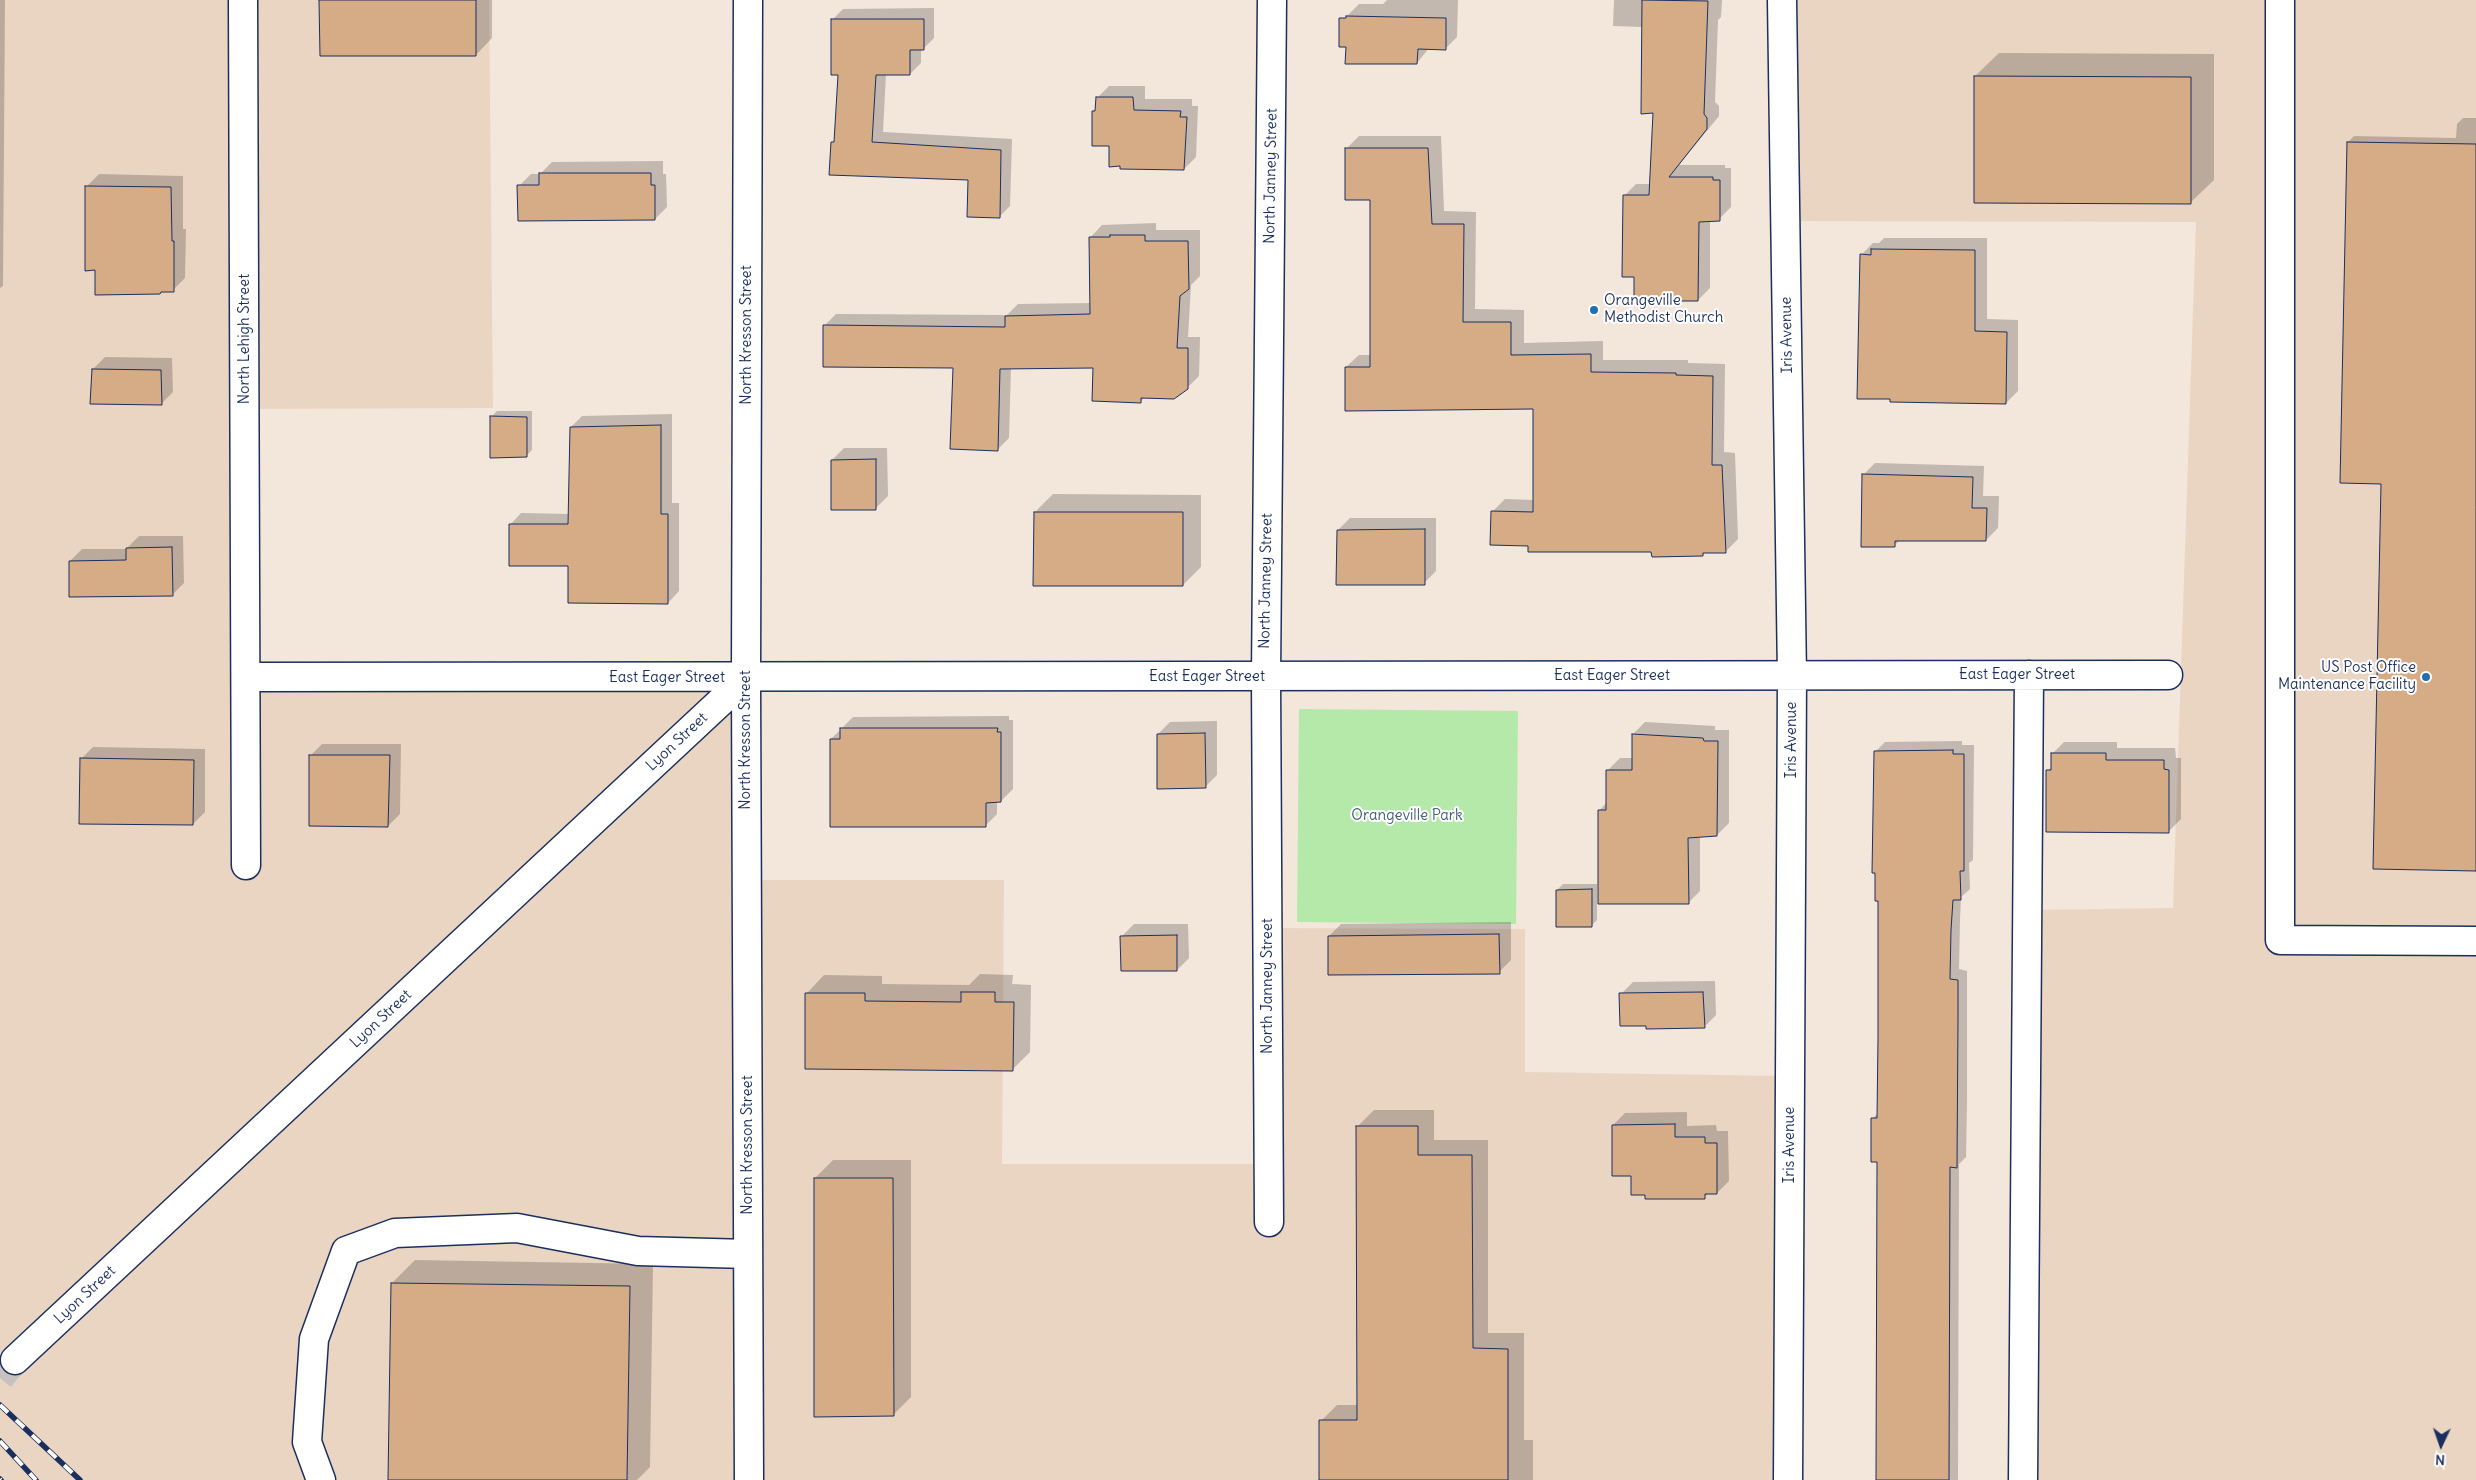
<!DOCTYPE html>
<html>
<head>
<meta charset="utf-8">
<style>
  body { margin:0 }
  #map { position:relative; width:2476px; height:1480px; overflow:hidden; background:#f3e6db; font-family:Delius,sans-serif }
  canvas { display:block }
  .north { position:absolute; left:2416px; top:1420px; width:50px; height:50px; -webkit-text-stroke:4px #fff; paint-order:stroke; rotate:183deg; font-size:14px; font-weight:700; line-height:20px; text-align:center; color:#1b2f5e }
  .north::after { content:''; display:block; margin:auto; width:18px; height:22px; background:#1b2f5e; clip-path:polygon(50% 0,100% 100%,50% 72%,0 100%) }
</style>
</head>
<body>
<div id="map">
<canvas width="2476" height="1480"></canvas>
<div class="north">N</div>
</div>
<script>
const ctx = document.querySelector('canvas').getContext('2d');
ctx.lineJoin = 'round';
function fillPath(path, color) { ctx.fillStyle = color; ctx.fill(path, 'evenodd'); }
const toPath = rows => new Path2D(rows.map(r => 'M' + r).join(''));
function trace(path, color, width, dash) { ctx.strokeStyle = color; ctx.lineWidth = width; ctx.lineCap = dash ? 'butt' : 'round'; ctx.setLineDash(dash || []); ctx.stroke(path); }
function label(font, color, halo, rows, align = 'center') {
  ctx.font = font + ' Delius,sans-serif'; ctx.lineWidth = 4; ctx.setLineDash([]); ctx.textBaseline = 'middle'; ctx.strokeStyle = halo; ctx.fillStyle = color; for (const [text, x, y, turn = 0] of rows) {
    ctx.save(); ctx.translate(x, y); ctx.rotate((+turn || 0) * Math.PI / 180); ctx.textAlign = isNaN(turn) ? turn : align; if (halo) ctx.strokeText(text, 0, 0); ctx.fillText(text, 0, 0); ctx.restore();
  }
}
fillPath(toPath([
  [0,0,489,0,493,408,245,409,250,674,742,669,743,880,1004,880,1002,1164,1263,1164,1263,928,1525,929,1525,1072,1781,1076,1781,1480,0,1480],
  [1783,0,2476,0,2476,1480,2029,1480,2032,910,2173,908,2196,222,1781,221]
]), '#ead5c2');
fillPath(toPath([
  [1299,709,1518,711,1516,924,1297,922]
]), '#b4e9aa');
fillPath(toPath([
  [0,0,5,0,3,286,0,288],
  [322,0,492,0,492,38,476,55],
  [1387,0,1458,0,1457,37,1445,49,1429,48,1417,63,1347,16,1359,4,1383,4],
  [1614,0,1722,0,1721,17,1718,20,1715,102,1719,106,1719,116,1679,165,1725,165,1725,168,1731,168,1731,207,1719,219,1710,221,1710,288,1698,300,1636,276,1624,196,1636,184,1651,184,1655,112,1643,27,1613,26],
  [934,8,934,38,923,49,921,49,921,63,910,74,886,74,883,132,1012,139,1010,206,999,217,970,179,832,143,836,139,839,74,832,20,843,9],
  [1999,53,2214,54,2214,180,2190,203,1975,76],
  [1109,86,1145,86,1145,99,1192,99,1192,106,1198,106,1196,157,1184,169,1110,145,1093,112,1097,108,1097,98],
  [2463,118,2476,118,2476,870,2382,483,2348,142,2354,136,2456,138,2457,124],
  [1359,136,1441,136,1444,211,1476,212,1475,309,1524,310,1524,343,1603,341,1603,360,1688,360,1688,363,1725,364,1724,452,1735,453,1738,539,1725,552,1705,552,1703,555,1529,545,1492,512,1505,499,1534,500,1534,408,1346,367,1359,355,1371,355,1371,199,1347,148],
  [663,161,663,174,666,174,667,207,655,219,519,186,531,174,540,174,552,162],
  [99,174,183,176,183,229,186,229,185,278,173,290,163,290,160,293,96,269,87,186],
  [1156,223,1156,230,1200,230,1200,276,1191,285,1188,337,1200,337,1199,376,1187,388,1145,397,1140,402,1094,367,1011,367,1009,438,997,450,954,367,824,326,836,314,1007,315,1018,304,1091,303,1090,238,1102,225],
  [1884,238,1987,238,1987,319,2018,320,2018,391,2006,403,1861,255,1873,243,1879,243],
  [105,357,172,358,173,392,161,404,93,369],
  [497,411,532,411,532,450,526,456,491,417],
  [672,414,672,503,679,503,679,591,668,603,569,564,510,525,521,513,569,514,571,427,582,416],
  [844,448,887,448,888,496,876,508,832,460],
  [1875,463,1984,466,1983,496,1999,496,1998,528,1986,540,1900,540,1894,546,1863,475],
  [1053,494,1201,495,1201,567,1183,585,1035,512],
  [1350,518,1436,518,1436,571,1424,583,1338,530],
  [139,536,183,536,184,583,172,595,70,561,82,549,126,549],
  [1009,716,1009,720,1013,720,1013,789,1001,801,997,801,997,814,985,826,831,739,853,717],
  [1217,721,1217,775,1205,787,1158,734,1170,722],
  [1645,722,1715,726,1715,730,1729,730,1729,823,1717,835,1700,836,1700,891,1688,903,1599,811,1607,802,1608,770,1620,758,1633,758,1633,734],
  [1962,741,1962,745,1974,745,1973,860,1969,863,1970,889,1961,897,1960,919,1959,969,1967,971,1967,1103,1966,1157,1959,1164,1958,1480,1878,1480,1878,1161,1873,1118,1878,1113,1879,900,1876,751,1885,742],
  [2064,742,2117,742,2117,748,2175,748,2176,758,2181,758,2181,819,2169,831,2048,771,2052,766,2052,754],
  [322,744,401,744,400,814,388,826,310,756],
  [93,747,205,749,205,812,193,824,81,759],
  [1563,884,1597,884,1597,920,1591,926,1557,890],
  [1511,922,1511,960,1499,972,1329,936,1341,924],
  [1134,924,1188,924,1189,958,1177,970,1122,936],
  [980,974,1013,975,1012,984,1031,985,1030,1052,1012,1070,807,993,824,975,882,976,882,984,969,985],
  [1715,981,1716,1015,1704,1027,1647,1024,1621,994,1633,982],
  [1374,1110,1434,1110,1434,1140,1488,1140,1488,1333,1524,1333,1524,1440,1533,1440,1533,1480,1321,1480,1321,1421,1337,1405,1358,1405,1358,1126],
  [1687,1112,1687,1126,1716,1125,1717,1131,1728,1131,1729,1181,1717,1193,1709,1193,1704,1197,1647,1194,1633,1174,1613,1125,1625,1113],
  [833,1160,911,1160,911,1397,893,1415,815,1178],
  [415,1260,653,1264,650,1467,637,1480,389,1480,392,1283]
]), '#0003');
const building = toPath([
  [319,0,476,0,476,56,320,56,319,0],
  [1642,0,1708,1,1704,114,1707,118,1707,129,1669,177,1713,177,1713,180,1720,180,1720,221,1699,222,1698,301,1634,301,1634,277,1622,277,1623,195,1649,195,1653,113,1641,114,1642,0],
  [1346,16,1446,18,1446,50,1418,49,1417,64,1345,64,1346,47,1339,47,1339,18,1346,18,1346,16],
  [831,19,924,19,924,50,910,50,910,75,876,75,872,142,1001,150,1000,218,967,217,968,180,829,175,831,142,834,142,838,75,831,75,831,19],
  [1974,76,2191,77,2191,204,1974,203,1974,76],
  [1096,97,1133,97,1134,110,1181,111,1180,117,1187,117,1184,170,1120,169,1120,166,1109,167,1109,146,1092,146,1092,111,1095,111,1096,97],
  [2347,142,2476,144,2476,871,2373,869,2381,484,2340,483,2347,142],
  [1345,148,1428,148,1432,224,1464,224,1463,322,1511,322,1511,355,1591,354,1591,372,1676,373,1676,375,1713,376,1712,465,1722,465,1726,553,1703,553,1703,556,1652,557,1651,552,1528,552,1528,546,1490,545,1491,511,1533,512,1533,409,1345,411,1345,367,1370,367,1370,200,1345,200,1345,148],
  [539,173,651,173,651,185,655,185,655,220,518,221,517,185,539,185,539,173],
  [85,186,171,187,172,241,174,241,174,292,161,292,160,294,95,295,95,270,85,271,85,186],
  [1110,235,1145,235,1145,241,1188,241,1189,289,1180,296,1177,348,1188,348,1188,389,1174,399,1141,398,1141,403,1092,401,1093,368,1000,369,998,451,950,449,953,368,823,367,823,325,1005,327,1005,316,1090,314,1089,237,1110,237,1110,235],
  [1871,249,1975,250,1975,331,2007,332,2006,404,1890,402,1890,399,1857,399,1860,254,1871,255,1871,249],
  [92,369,161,370,162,405,90,404,92,369],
  [490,416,527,417,527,457,490,458,490,416],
  [661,425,661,514,668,514,668,604,568,603,568,566,509,566,509,524,568,524,570,427,661,425],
  [876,459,876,510,831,510,831,460,876,459],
  [1862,474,1973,477,1972,508,1987,508,1986,541,1895,541,1895,547,1861,547,1862,474],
  [1034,512,1183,512,1183,586,1033,586,1034,512],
  [1425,529,1425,585,1336,585,1337,530,1425,529],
  [172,547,173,596,69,597,69,561,126,560,126,548,172,547],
  [840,728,998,728,997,732,1001,732,1001,802,986,803,986,827,830,827,830,739,840,739,840,728],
  [1205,733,1206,788,1157,789,1157,734,1205,733],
  [1632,734,1703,738,1704,741,1718,741,1717,836,1688,838,1689,904,1598,904,1598,810,1606,810,1606,770,1632,770,1632,734],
  [1953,750,1953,754,1964,754,1964,871,1960,871,1961,900,1953,900,1951,930,1950,979,1958,980,1958,1017,1957,1168,1950,1167,1949,1480,1876,1480,1877,1162,1871,1162,1871,1118,1877,1118,1878,1038,1878,901,1875,901,1875,873,1872,873,1874,751,1953,750],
  [2051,753,2106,753,2106,760,2164,760,2164,769,2169,770,2169,833,2046,832,2046,770,2051,770,2051,753],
  [309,755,390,755,388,827,309,826,309,755],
  [80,758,194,760,193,825,79,824,80,758],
  [1592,889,1592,927,1556,927,1556,890,1592,889],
  [1499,934,1500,974,1328,975,1328,936,1499,934],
  [1177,935,1177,971,1121,971,1120,936,1177,935],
  [961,992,995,992,995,1002,1014,1002,1013,1071,805,1069,805,993,865,993,865,1001,961,1002,961,992],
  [1703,992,1705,1028,1646,1029,1646,1026,1620,1026,1619,993,1703,992],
  [1675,1124,1675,1137,1705,1137,1705,1143,1717,1143,1717,1194,1705,1194,1705,1199,1645,1199,1645,1195,1631,1195,1631,1176,1612,1176,1612,1125,1675,1124],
  [1356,1126,1418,1126,1418,1155,1472,1155,1473,1348,1508,1349,1508,1480,1319,1480,1319,1420,1357,1420,1356,1126],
  [814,1178,893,1178,894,1416,814,1417,814,1178],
  [391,1283,630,1286,627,1480,388,1480,391,1283]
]);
fillPath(building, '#d6ac87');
trace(building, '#1b2f5e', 1);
trace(toPath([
  [0,1378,15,1360]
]), '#c8c1c2', 28, [28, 14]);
const minor = toPath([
  [243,0,246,865],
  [748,0,746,678,749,1480],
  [1782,0,1792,676,1788,1480],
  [2280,0,2280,940,2476,941],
  [246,677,2168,675],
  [1269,1222,1266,677,1272,0],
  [15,1360,746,678],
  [321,1480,307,1442,314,1339,346,1251,395,1233,517,1228,638,1251,748,1254],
  [2023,1480,2029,675]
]);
trace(minor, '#1b2f5e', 31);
trace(minor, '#fff', 28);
const rail = toPath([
  [0,1405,80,1480],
  [0,1441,36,1480],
  [0,1479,1,1480]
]);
trace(rail, '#1b2f5e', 5.5);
trace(rail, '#fff', 4, [11]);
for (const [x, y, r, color] of [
  [1594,310,5,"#1f6fb2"],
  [2426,677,5,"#1f6fb2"]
]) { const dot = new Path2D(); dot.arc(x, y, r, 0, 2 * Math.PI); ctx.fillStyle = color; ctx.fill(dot); trace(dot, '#fff', 2); }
label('15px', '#1b2f5e', '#fff', [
  ["North Janney Street",1271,176,-89],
  ["North Kresson Street",747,335,-90],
  ["Iris Avenue",1787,335,-91],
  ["North Lehigh Street",245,339,-90],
  ["North Janney Street",1266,581,-89],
  ["East Eager Street",2017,675],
  ["East Eager Street",1612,676],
  ["East Eager Street",1207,677],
  ["East Eager Street",667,678],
  ["North Kresson Street",746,740,-90],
  ["Iris Avenue",1792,740,-90],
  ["Lyon Street",677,742,-43],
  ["North Janney Street",1268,986,-90],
  ["Lyon Street",381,1019,-43],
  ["North Kresson Street",748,1145,-90],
  ["Iris Avenue",1790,1145,-90],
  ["Lyon Street",85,1295,-43]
]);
label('15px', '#1b2f5e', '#fff', [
  ["Orangeville",1604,301],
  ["Methodist Church",1604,318],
  ["US Post Office",2416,668,"right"],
  ["Maintenance Facility",2416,685,"right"]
], 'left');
label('15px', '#415e71', '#fff', [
  ["Orangeville Park",1407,816]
]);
</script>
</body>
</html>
